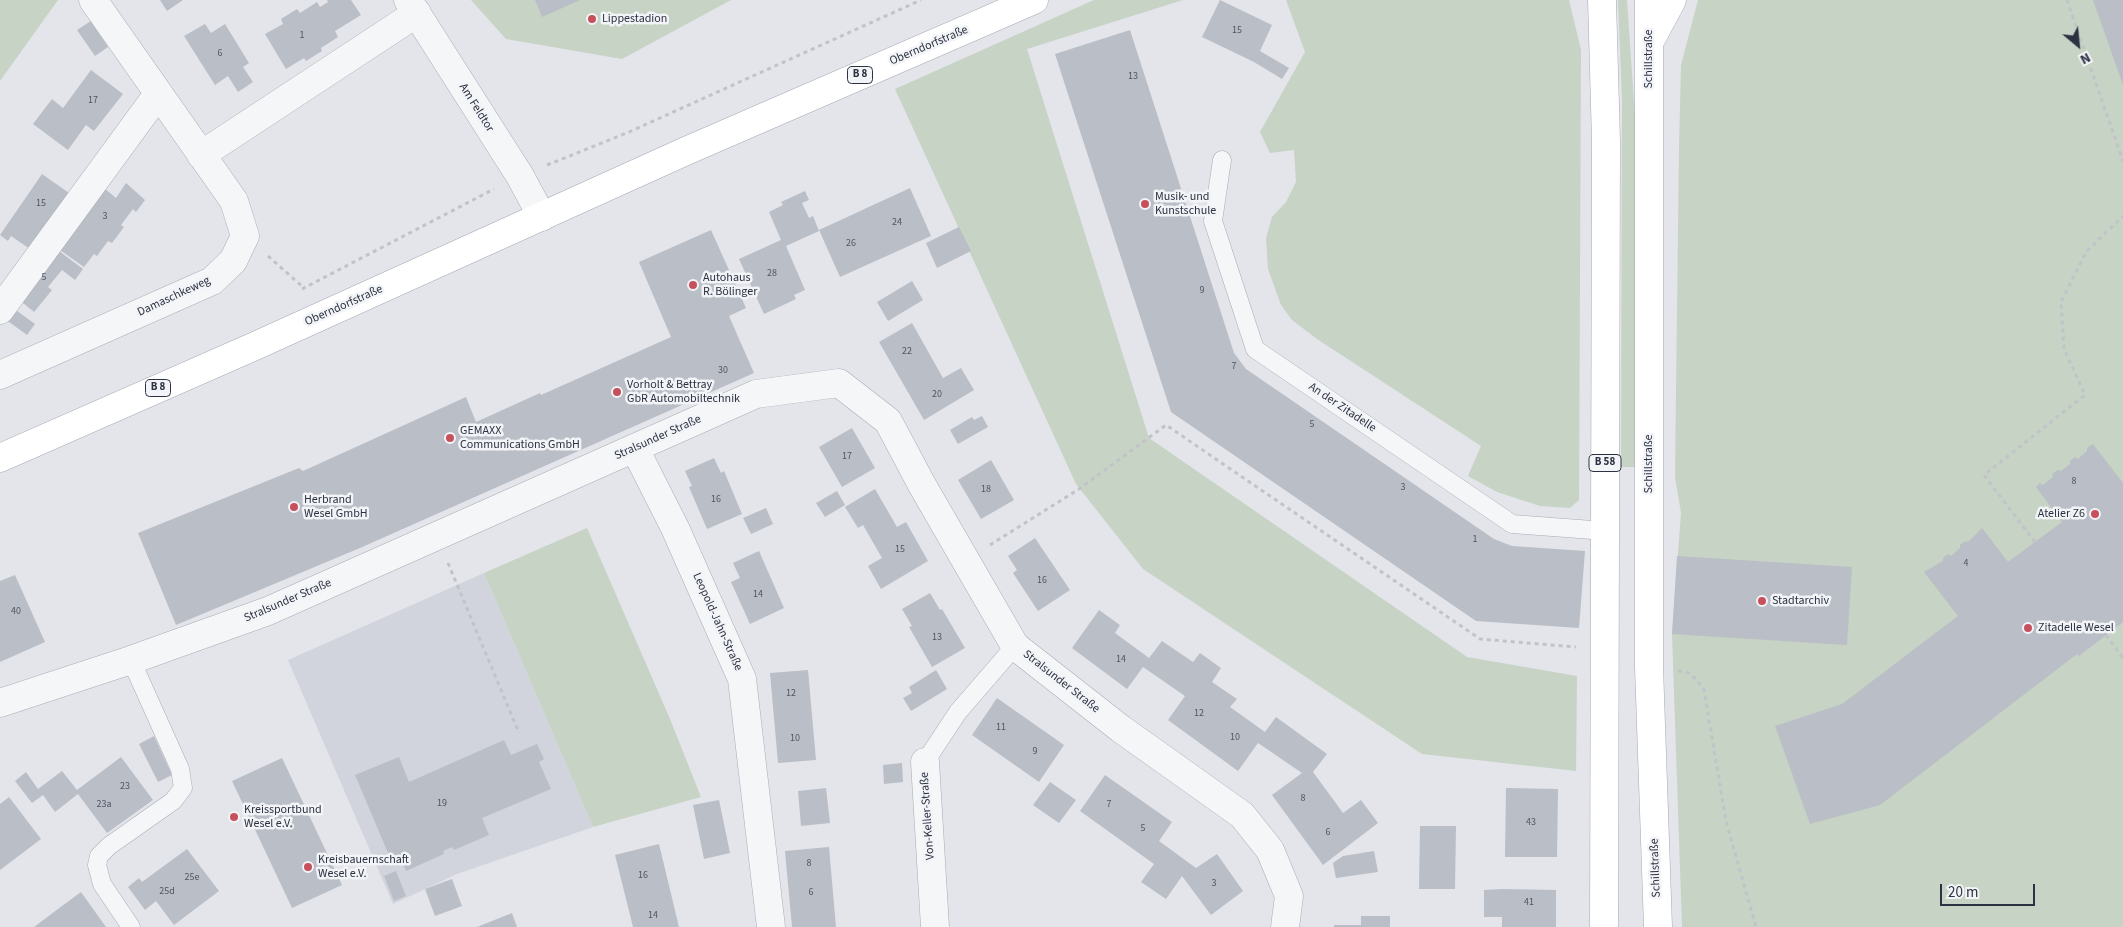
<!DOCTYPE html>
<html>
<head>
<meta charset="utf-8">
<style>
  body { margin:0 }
  #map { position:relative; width:2123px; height:927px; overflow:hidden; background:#e3e5ea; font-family:"Source Sans 3",sans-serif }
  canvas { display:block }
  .north { position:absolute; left:2053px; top:20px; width:50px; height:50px; -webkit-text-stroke:4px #f2f4f7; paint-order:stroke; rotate:152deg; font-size:14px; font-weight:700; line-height:20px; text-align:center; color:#2c3241 }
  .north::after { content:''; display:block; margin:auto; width:18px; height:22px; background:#2c3241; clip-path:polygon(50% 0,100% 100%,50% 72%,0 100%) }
  .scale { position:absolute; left:1940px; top:884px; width:95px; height:22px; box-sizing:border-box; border:2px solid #2c3241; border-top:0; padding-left:6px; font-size:15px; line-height:18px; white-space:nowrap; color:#2c3241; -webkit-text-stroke:4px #f2f4f7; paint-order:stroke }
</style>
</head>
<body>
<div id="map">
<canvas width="2123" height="927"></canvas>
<div class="north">N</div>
<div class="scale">20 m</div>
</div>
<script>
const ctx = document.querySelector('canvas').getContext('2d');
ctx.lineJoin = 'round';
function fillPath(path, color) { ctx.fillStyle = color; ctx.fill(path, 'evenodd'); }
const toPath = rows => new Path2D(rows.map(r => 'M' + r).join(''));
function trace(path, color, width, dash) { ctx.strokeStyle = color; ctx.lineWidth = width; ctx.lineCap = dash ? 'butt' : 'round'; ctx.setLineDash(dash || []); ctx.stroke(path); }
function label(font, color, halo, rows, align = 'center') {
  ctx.font = font + ' "Source Sans 3",sans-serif'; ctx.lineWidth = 5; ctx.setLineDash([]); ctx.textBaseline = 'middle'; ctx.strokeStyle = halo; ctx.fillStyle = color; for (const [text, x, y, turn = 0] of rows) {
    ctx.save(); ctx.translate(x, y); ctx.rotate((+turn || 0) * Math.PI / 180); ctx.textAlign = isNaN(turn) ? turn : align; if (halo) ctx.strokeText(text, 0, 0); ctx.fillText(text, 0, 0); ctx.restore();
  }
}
fillPath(toPath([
  [484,573,593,827,457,874,393,904,288,660]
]), '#d1d4dc');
fillPath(toPath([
  [0,0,58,0,0,81],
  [471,0,731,0,622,59,506,39],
  [1094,0,1183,0,1027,49,1149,438,1467,657,1577,676,1576,771,1422,754,1143,569,1076,484,895,89],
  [1286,0,1569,0,1581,50,1579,500,1570,508,1540,506,1497,492,1468,476,1481,446,1317,339,1292,320,1281,305,1268,269,1266,238,1272,217,1286,202,1296,182,1294,150,1270,153,1260,132,1305,52],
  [1618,0,1627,0,1638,161,1637,467,1621,467,1622,99],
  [1698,0,2123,0,2123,927,1682,927,1672,634,1681,513,1675,477,1679,148,1681,65],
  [587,528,670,719,701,797,593,827,484,573]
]), '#c7d3c4');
fillPath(toPath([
  [160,0,183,0,167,11],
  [327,0,351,0,361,15,335,31,338,37,321,48,322,51,306,61,304,58,286,69,265,34,283,24,281,19,297,9,300,13,317,2,320,7,328,2],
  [535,0,580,0,542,17],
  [1220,0,1272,25,1260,51,1289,68,1282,79,1254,62,1202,37],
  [2093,0,2123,0,2123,85],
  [91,21,108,47,95,56,77,30],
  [205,24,211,33,225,24,249,63,243,67,253,82,238,92,228,76,215,85,184,36],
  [1130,30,1234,353,1246,369,1494,539,1512,546,1585,551,1579,628,1476,621,1171,412,1055,54],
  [91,70,123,94,94,131,86,125,68,150,33,124,52,99,63,108],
  [42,174,69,193,30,249,11,236,8,241,0,235],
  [126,183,145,200,136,212,133,209,121,225,124,227,112,243,108,241,97,256,94,254,84,267,60,250,104,188,116,198],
  [910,188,931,236,840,277,819,230],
  [805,191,809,200,802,203,809,218,813,216,819,231,786,246,805,290,794,295,796,299,764,314,739,259,781,240,769,212,783,205,781,202],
  [959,227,971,251,937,268,926,243],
  [711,230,746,308,729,316,754,373,360,548,176,625,138,533,299,468,303,471,466,397,476,422,540,393,541,395,671,337,639,262],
  [55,248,83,269,75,280,62,270,48,287,52,290,34,312,17,298],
  [912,281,923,300,888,321,877,302],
  [13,308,35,324,27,335,5,319],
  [912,323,943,378,961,368,974,390,924,420,879,342],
  [982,416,988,427,958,444,950,430,972,417,974,420],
  [852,428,875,468,842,487,819,447],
  [2093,444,2123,483,2123,622,2079,656,2077,654,1880,805,1810,824,1775,726,1842,704,1958,616,1924,572,1943,561,1943,558,1948,554,1951,556,1960,548,1960,545,1965,541,1968,542,1982,528,2008,562,2062,522,2036,487,2040,483,2043,485,2053,477,2052,474,2058,470,2061,471,2070,464,2070,461,2075,457,2078,459,2087,451,2087,448],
  [714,458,721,473,724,471,742,514,707,529,689,487,692,486,685,471],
  [991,460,1014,500,981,519,958,480],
  [875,489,897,527,906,522,928,561,881,589,868,566,882,558,863,525,858,528,845,507],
  [837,491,845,505,825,517,816,503],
  [766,508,773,524,751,534,743,518],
  [1035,538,1070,590,1038,611,1013,573,1017,570,1008,556],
  [759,551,784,608,750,624,731,582,740,578,733,563],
  [1677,556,1852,567,1847,645,1672,634],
  [15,575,45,642,0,662,0,581],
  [930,593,940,610,942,609,965,648,932,667,909,627,912,626,902,609],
  [1099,610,1120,625,1115,633,1149,658,1162,641,1193,662,1200,653,1221,668,1212,682,1237,699,1230,707,1265,732,1276,717,1327,754,1313,772,1335,802,1343,813,1361,800,1378,823,1323,865,1272,795,1302,773,1258,743,1238,771,1168,720,1185,696,1143,667,1127,689,1072,648],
  [808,670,816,760,778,763,770,673],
  [936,670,947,689,911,711,903,698,912,693,909,687],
  [997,698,1064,745,1039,782,972,735],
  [154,736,172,775,158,782,139,744],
  [504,740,511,755,537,744,544,759,539,762,551,789,482,818,489,835,454,850,452,847,443,851,444,854,406,871,400,856,391,860,355,775,399,757,409,782],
  [121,757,153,800,107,833,78,794,55,812,43,795,32,803,15,781,26,772,38,789,62,771,77,790],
  [282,758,342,885,292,908,232,781],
  [902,763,903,782,884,784,883,765],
  [1105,775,1172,822,1159,841,1196,868,1217,854,1243,891,1211,915,1182,876,1166,899,1141,882,1154,864,1080,811],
  [1050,782,1076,800,1059,823,1033,805],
  [826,788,830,823,801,826,798,791],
  [1506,788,1558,789,1557,857,1505,857],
  [9,797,41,839,0,870,0,804],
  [719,800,730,853,704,859,693,805],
  [1420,826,1456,826,1455,889,1419,889],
  [659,844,679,927,633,927,615,855],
  [829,847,836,927,792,927,785,851],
  [187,849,219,891,174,925,156,901,145,910,128,887,139,878,142,882],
  [1374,851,1378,872,1336,878,1333,863,1343,856],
  [396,871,406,896,394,901,384,876],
  [452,879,462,906,435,916,425,889],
  [1503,889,1556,890,1556,927,1502,927,1502,917,1484,917,1484,890],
  [81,892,106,927,34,927,58,909],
  [512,913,517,927,477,927],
  [1361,916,1390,916,1390,927,1334,927,1334,925,1361,925]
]), '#babec6');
const service = toPath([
  [1222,160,1213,221,1255,349,1512,524,1606,531],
  [131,660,180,769,183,788,173,801,109,846,99,856,97,865,102,884,131,927],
  [925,762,958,712,1015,646]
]);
const minor = toPath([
  [408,0,520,176,542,217],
  [201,155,417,13],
  [0,310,158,94],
  [0,375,212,281,233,261,245,236,234,201,93,0],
  [635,449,675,528,742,679,771,927],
  [0,703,131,660,268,611,756,394,839,383,888,421,922,485,1015,646,1121,729,1242,815,1270,850,1289,896,1285,927],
  [925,762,935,927]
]);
const primary = toPath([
  [1602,0,1606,141,1604,927],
  [1649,0,1649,667,1658,927],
  [1651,39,1672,0],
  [0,458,255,346,686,151,1034,0]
]);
trace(service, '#a8acb4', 19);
trace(minor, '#a8acb4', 29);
trace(primary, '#a3a9b5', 29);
trace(toPath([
  [2067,0,2123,161],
  [547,165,629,132,921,0],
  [268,256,304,288],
  [302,289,494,189],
  [2035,542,1984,475,2085,395,2064,349,2061,302,2086,252,2123,216],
  [990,545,1079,489,1166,425,1480,639,1576,647],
  [448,563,519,733],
  [2106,635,2123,658],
  [1678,671,1687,672,1696,679,1704,690,1726,821,1756,927]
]), '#c1c3c8', 3, [4, 4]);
trace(service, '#f5f6f8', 18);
trace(minor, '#f5f6f8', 28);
trace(primary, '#fff', 28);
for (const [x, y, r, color] of [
  [592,19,5,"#c6515d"],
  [1145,204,5,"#c6515d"],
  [693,285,5,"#c6515d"],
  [617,392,5,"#c6515d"],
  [450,438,5,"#c6515d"],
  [294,507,5,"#c6515d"],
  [2095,514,5,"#c6515d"],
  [1762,601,5,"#c6515d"],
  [2028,628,5,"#c6515d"],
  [234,817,5,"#c6515d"],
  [308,867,5,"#c6515d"]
]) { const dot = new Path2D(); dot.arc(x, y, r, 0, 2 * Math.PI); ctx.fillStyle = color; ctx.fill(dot); trace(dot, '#f2f4f7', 2); }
label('10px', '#505562', null, [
  ["15",1237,31],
  ["1",302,36],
  ["6",220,54],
  ["13",1133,77],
  ["17",93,101],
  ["15",41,204],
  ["3",105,217],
  ["24",897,223],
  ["26",851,244],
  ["28",772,274],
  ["5",44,278],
  ["9",1202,291],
  ["22",907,352],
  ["7",1234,367],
  ["30",723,371],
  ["20",937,395],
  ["5",1312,425],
  ["17",847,457],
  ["8",2074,482],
  ["3",1403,488],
  ["18",986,490],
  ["16",716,500],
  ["1",1475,540],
  ["15",900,550],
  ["4",1966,564],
  ["16",1042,581],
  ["14",758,595],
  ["40",16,612],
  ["13",937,638],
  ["14",1121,660],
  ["12",791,694],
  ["12",1199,714],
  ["11",1001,728],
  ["10",1235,738],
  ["10",795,739],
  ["9",1035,752],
  ["23",125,787],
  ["8",1303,799],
  ["19",442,804],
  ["23a",104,805],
  ["7",1109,805],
  ["43",1531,823],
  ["5",1143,829],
  ["6",1328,833],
  ["8",809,864],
  ["16",643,876],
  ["25e",192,878],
  ["3",1214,884],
  ["25d",167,892],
  ["6",811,893],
  ["41",1529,903],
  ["14",653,916]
]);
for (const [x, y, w] of [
  [860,75,25],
  [158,388,25],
  [1605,463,32]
]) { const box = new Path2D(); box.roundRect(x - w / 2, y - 8.5, w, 17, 4); ctx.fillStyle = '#f2f4f7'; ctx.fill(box); trace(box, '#2c3241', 1); }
label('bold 11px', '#2c3241', null, [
  ["B 8",860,75],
  ["B 8",158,388],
  ["B 58",1605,463]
]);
label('12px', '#2c3241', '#f2f4f7', [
  ["Lippestadion",602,19],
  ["Musik- und",1155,197],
  ["Kunstschule",1155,211],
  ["Autohaus",703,278],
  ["R. Bölinger",703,292],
  ["Vorholt & Bettray",627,385],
  ["GbR Automobiltechnik",627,399],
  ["GEMAXX",460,431],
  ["Communications GmbH",460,445],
  ["Herbrand",304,500],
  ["Wesel GmbH",304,514],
  ["Atelier Z6",2085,514,"right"],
  ["Stadtarchiv",1772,601],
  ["Zitadelle Wesel",2038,628],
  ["Kreissportbund",244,810],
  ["Wesel e.V.",244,824],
  ["Kreisbauernschaft",318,860],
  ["Wesel e.V.",318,874]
], 'left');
label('12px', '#2c3241', '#f2f4f7', [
  ["Oberndorfstraße",929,46,-23],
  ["Schillstraße",1649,59,-90],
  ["Am Feldtor",476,108,58],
  ["Damaschkeweg",174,297,-25],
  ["Oberndorfstraße",344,306,-24],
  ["An der Zitadelle",1342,408,34],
  ["Stralsunder Straße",658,438,-24],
  ["Schillstraße",1649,464,-90],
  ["Stralsunder Straße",288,601,-23],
  ["Leopold-Jahn-Straße",717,622,66],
  ["Stralsunder Straße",1061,682,38],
  ["Von-Keller-Straße",928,816,-94],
  ["Schillstraße",1656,868,-92]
]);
</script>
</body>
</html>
